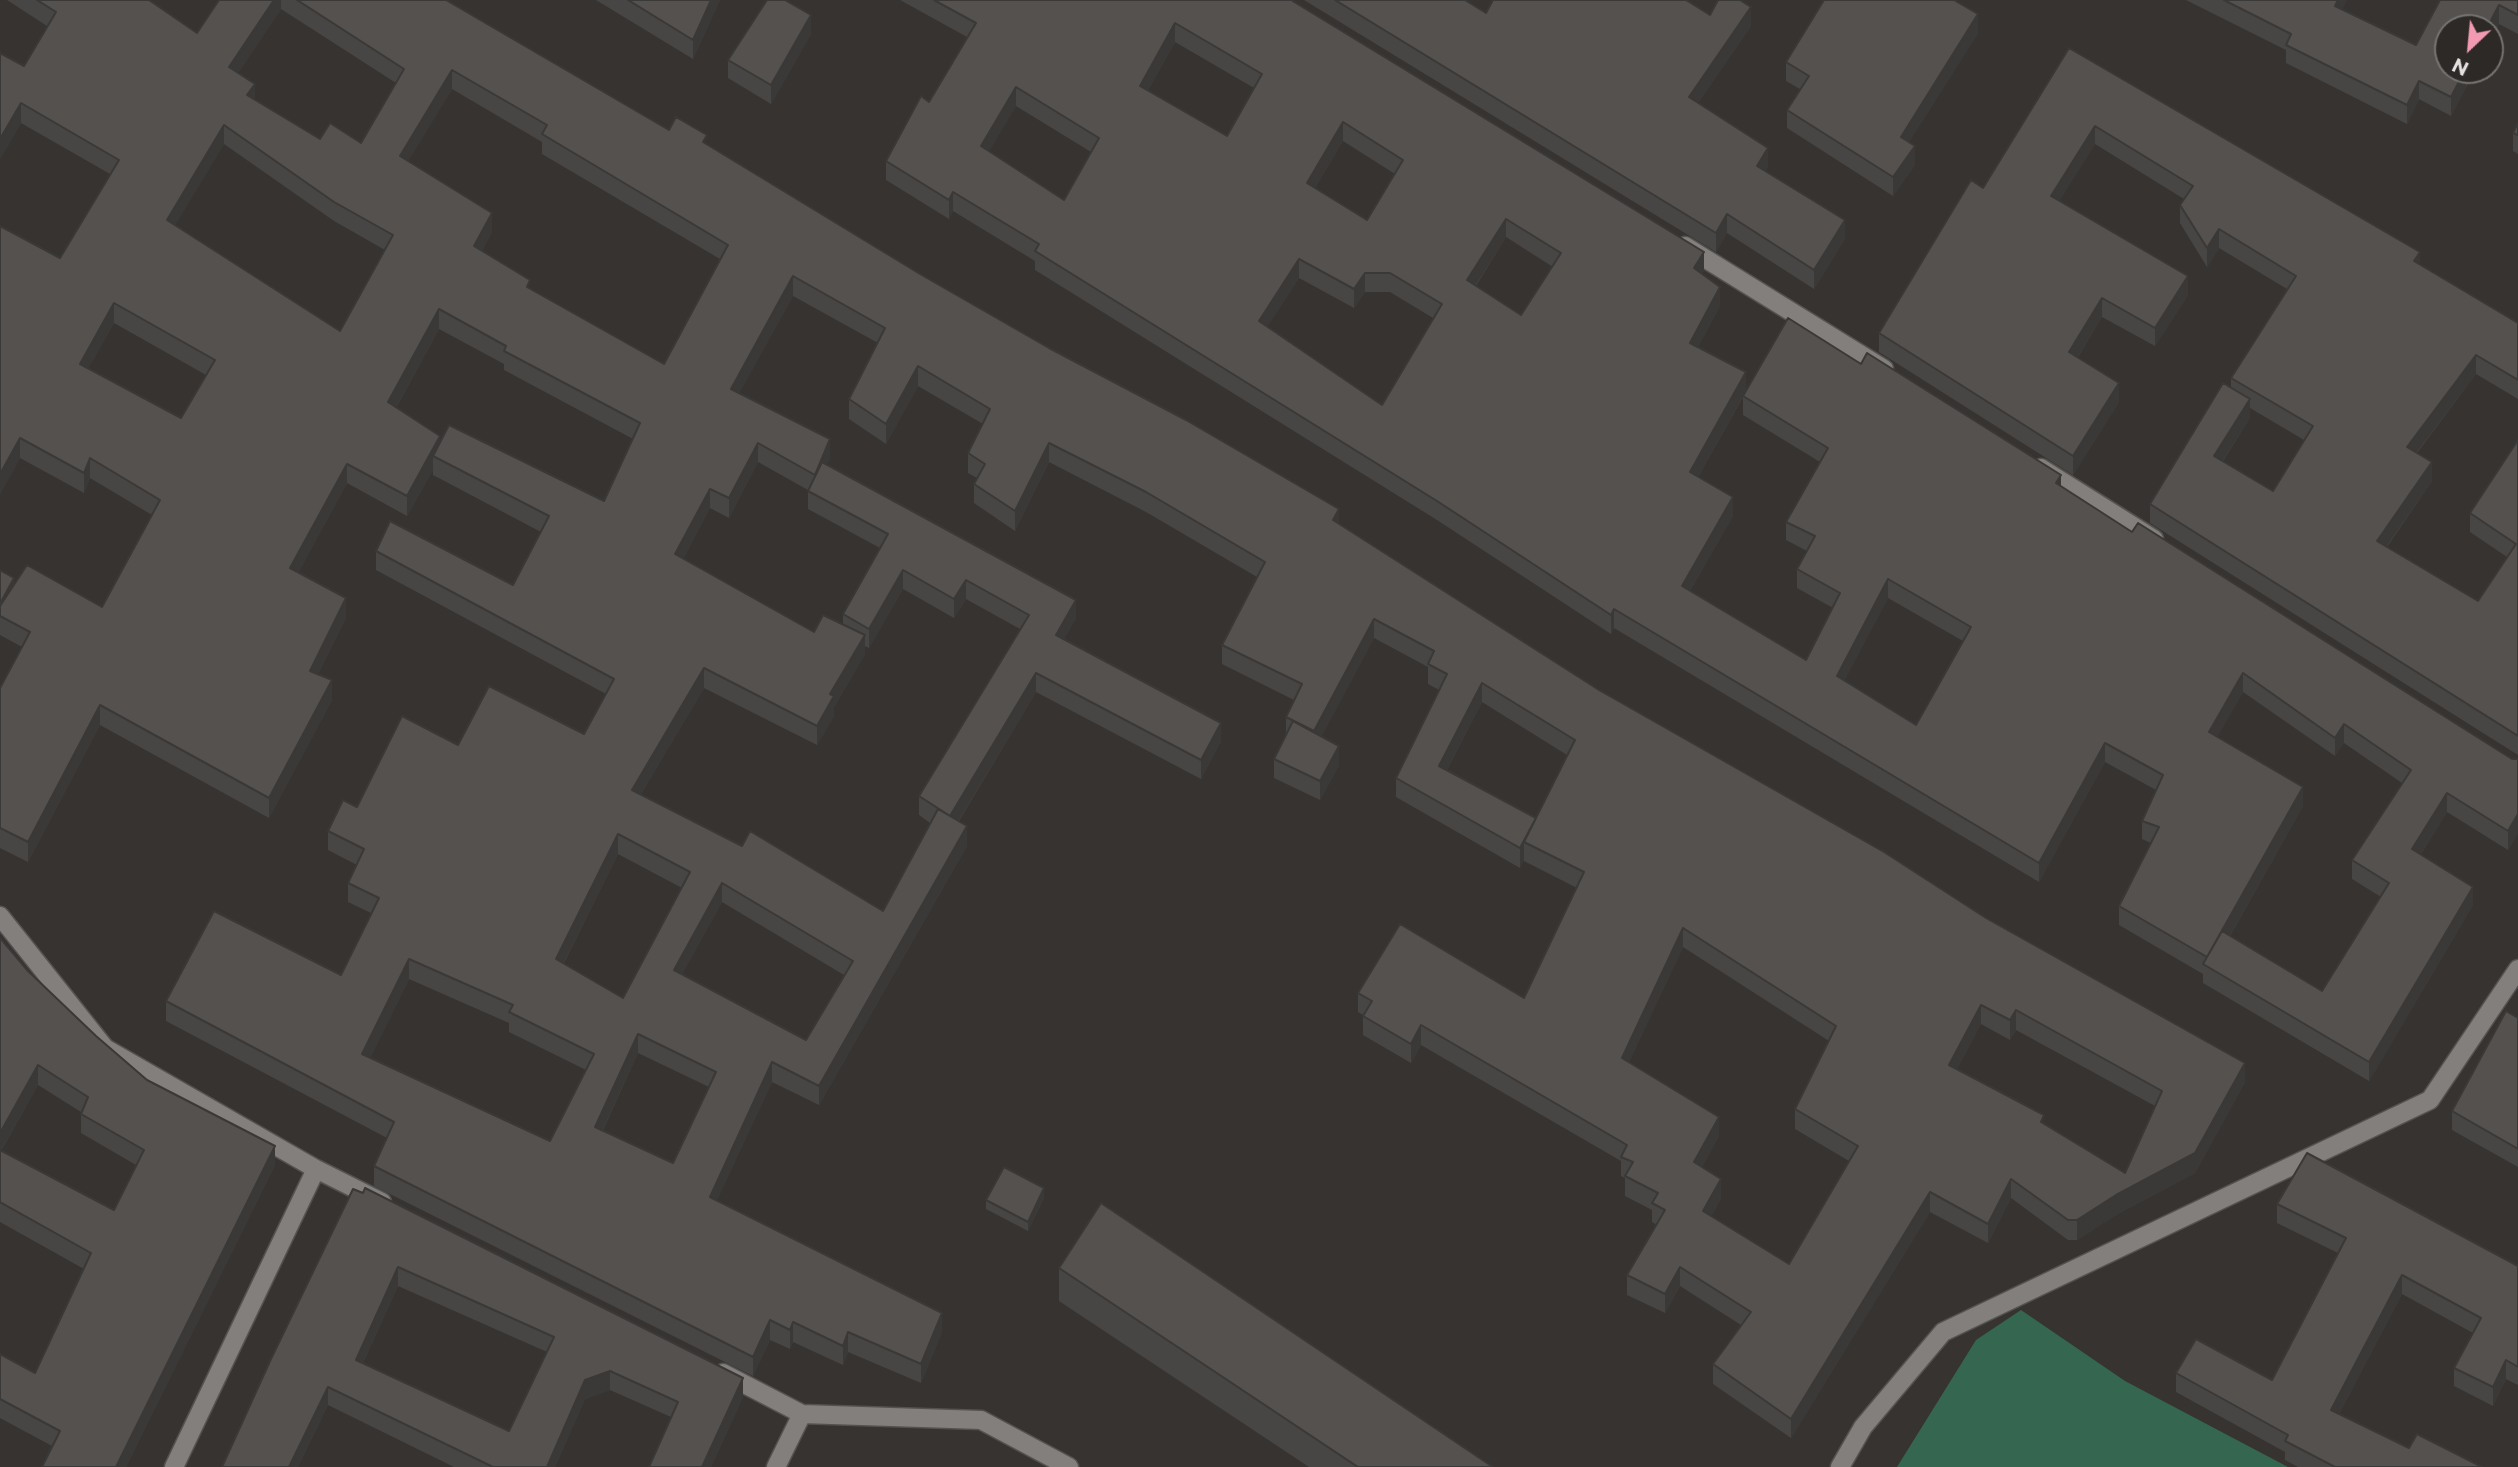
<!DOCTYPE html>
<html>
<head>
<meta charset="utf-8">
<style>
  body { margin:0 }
  #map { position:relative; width:2518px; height:1467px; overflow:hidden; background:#363331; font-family:Montserrat,sans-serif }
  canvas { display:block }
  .north { position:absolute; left:2434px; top:14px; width:70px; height:70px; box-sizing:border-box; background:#2c2927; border:2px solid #757371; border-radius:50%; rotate:206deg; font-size:19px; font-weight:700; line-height:28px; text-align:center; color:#e3e1e0 }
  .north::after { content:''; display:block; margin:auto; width:24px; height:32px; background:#f19ab1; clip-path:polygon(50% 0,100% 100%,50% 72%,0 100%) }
</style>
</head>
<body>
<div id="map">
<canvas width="2518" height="1467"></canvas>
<div class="north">N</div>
</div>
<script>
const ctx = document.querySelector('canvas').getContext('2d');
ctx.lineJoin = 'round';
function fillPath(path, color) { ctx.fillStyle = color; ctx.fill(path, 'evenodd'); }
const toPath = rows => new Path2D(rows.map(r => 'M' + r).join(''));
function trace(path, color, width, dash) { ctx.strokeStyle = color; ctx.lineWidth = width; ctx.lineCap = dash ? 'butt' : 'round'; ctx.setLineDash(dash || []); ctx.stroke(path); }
fillPath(toPath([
  [2021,1310,2125,1381,2288,1467,1897,1467,1976,1340]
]), '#356750');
const minor = toPath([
  [1685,246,1884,369],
  [2041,468,2154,539],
  [0,916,105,1048,316,1169,382,1202],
  [723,1373,802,1414,981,1420,1069,1467],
  [174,1467,316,1169],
  [776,1467,802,1414],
  [1840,1467,1863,1427,1943,1332,2430,1100,2518,969]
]);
trace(minor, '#545251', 21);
trace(minor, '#827f7c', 18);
fillPath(toPath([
  [7,0,149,0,197,33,219,0,446,0,669,130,707,145,920,274,1339,524,1599,690,1986,918,2245,1082,2195,1173,2116,1215,2077,1240,2068,1240,2011,1198,1988,1243,1930,1212,1791,1438,1713,1384,1713,1364,1741,1325,1680,1286,1665,1313,1627,1295,1627,1275,1657,1225,1652,1222,1652,1210,1625,1196,1625,1178,1621,1176,1621,1161,1421,1045,1411,1063,1363,1035,1363,1015,1358,1012,1358,993,1524,998,1577,888,1524,861,1524,859,1520,868,1396,797,1396,778,1439,690,1428,684,1428,667,1374,638,1321,737,1339,765,1320,800,1274,778,1274,759,1286,736,1286,717,1294,700,1222,664,1222,645,1257,577,1146,512,1049,462,1015,531,974,503,974,484,977,478,968,473,968,453,983,424,918,386,886,444,849,419,849,399,878,343,793,296,739,393,830,459,827,465,1076,618,1064,639,1221,741,1201,779,1036,692,959,821,967,846,819,1105,772,1082,717,1200,942,1332,921,1383,848,1352,843,1365,793,1342,790,1349,770,1340,753,1376,374,1186,374,1166,387,1138,166,1021,166,1001,341,975,371,913,348,902,348,883,357,865,328,850,328,831,357,807,458,745,584,734,606,694,376,570,376,551,513,585,541,532,433,475,433,470,407,516,347,483,298,573,346,618,318,674,332,700,269,818,100,725,28,862,0,848,0,688,22,647,0,635,0,570,14,585,102,607,152,515,90,478,84,493,20,458,0,494,0,226,60,258,110,174,21,123,0,159,0,53,24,66,47,26],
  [281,9,396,83,361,143,320,139,255,100,238,73],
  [452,89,542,142,542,154,720,259,664,364,530,289,482,251,492,232,408,161],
  [224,144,334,221,385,250,340,331,175,225],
  [114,323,206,375,181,418,88,369],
  [439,329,504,364,504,370,633,439,604,501,440,441,396,408],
  [758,462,808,490,808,509,880,548,843,614,843,624,814,632,683,559,710,508,729,518],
  [903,589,954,618,966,599,1020,629,919,796,919,815,930,823,883,911,742,846,641,794,704,688,817,745,834,716,834,707,865,654,865,646,869,648],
  [1482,702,1567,755,1536,818,1447,770],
  [618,854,682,888,623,998,564,963],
  [722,902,844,975,806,1040,682,974],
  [1683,947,1829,1041,1795,1109,1795,1129,1849,1161,1789,1264,1711,1216,1721,1199,1702,1167,1719,1136,1629,1062],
  [409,979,509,1023,509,1032,586,1070,550,1141,370,1058],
  [1981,1024,2010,1040,2016,1030,2155,1106,2125,1173,1957,1069],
  [638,1053,709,1087,673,1163,603,1130],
  [596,0,720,0,693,59],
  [900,0,1291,0,1704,271,1702,273,1720,306,1698,347,1746,390,1861,364,2132,532,2512,759,2518,759,2518,833,2508,850,2447,812,2421,854,2473,905,2369,1081,2203,983,2203,974,2119,925,2119,906,2151,843,2142,839,2142,821,2156,790,2105,762,2039,882,1614,628,1611,634,1437,520,1035,270,1035,261,953,211,949,219,886,180,886,161,929,102,967,37],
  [1175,42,1254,88,1227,136,1148,90],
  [1016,106,1091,152,1064,200,989,151],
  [1343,141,1395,174,1367,220,1315,188],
  [1506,237,1553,267,1521,315,1476,286],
  [1299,278,1354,308,1365,292,1390,292,1433,318,1382,405,1267,327],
  [1743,397,1743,415,1820,462,1786,522,1786,540,1807,551,1797,569,1797,588,1833,608,1806,660,1690,591,1733,516,1698,477],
  [1888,598,1963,641,1916,725,1844,681],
  [2243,692,2335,756,2344,743,2402,783,2352,860,2352,879,2381,897,2322,991,2230,936,2303,806,2217,737],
  [1304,0,1465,0,1486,13,1710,15,1751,26,1698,103,1768,167,1765,171,1845,239,1814,289,1727,233,1716,252],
  [2186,0,2347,0,2342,9,2416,45,2440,0,2518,0,2518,34,2499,24,2490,40,2490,28,2475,70,2451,116,2419,99,2407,124,2286,63,2286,50],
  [1978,33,1909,142,1915,165,1893,196,1787,128,1787,110,1800,89,1786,81,1786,62],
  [811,34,771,104,728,78,728,60],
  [2069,48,2420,265,2518,323,2518,399,2476,374,2417,453,2432,481,2387,547,2478,601,2507,557,2470,532,2470,513,2518,440,2518,755,2150,523,2150,504,2231,388,2231,378,2287,289,2219,248,2207,267,2180,223,2180,205,2184,199,2095,144,2059,201,2188,295,2155,346,2102,317,2078,357,2119,402,2073,475,1879,352,1879,333,1983,188],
  [2250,408,2304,440,2273,491,2223,461,2250,418],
  [2518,123,2518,154,2513,151,2513,133],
  [0,938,28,971,96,1036,147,1080,275,1165,126,1467,42,1467,52,1446,0,1418,0,1354,35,1373,84,1269,0,1222],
  [38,1085,81,1112,81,1133,136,1165,114,1210,1,1151],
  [2518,1018,2518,1167,2452,1130,2452,1111],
  [353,1189,743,1397,711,1467,649,1467,671,1417,610,1390,585,1399,555,1467,454,1467,328,1405,298,1467,222,1467],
  [398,1286,547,1352,509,1431,363,1363],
  [1044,1198,1028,1231,986,1209,986,1200],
  [2277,1204,2518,1266,2518,1385,2506,1379,2493,1406,2454,1386,2454,1368,2473,1333,2402,1294,2339,1414,2409,1448,2482,1467,2298,1467,2285,1460,2285,1452,2176,1392,2176,1373,2272,1380,2338,1253,2277,1223],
  [1059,1268,1493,1467,1309,1467,1059,1301]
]), '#484644');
fillPath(toPath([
  [274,0,281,0,281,9,229,87,229,67],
  [711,0,720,0,693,59,693,40],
  [2338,0,2347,0,2335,24,2335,6],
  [2499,5,2499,24,2490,40,2490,28,2487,28],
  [1751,7,1751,26,1689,116,1689,97],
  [1978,14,1978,33,1901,155,1901,137],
  [811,15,811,34,771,104,771,85],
  [1175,23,1175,42,1140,104,1140,86],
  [452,70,452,89,400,175,400,156],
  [2465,70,2475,70,2451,116,2451,97],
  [2419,81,2419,99,2407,124,2407,105],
  [255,84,255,103,247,95],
  [1016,87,1016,106,981,165,981,146],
  [21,103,21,123,0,159,0,139],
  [1343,122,1343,141,1307,202,1307,183],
  [224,125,224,144,167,239,167,220],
  [2095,126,2095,144,2051,215,2051,196],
  [1915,146,1915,165,1893,196,1893,177],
  [1768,148,1768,167,1757,184,1757,166],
  [953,192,953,211,949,219,949,200],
  [492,213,492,232,474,266,474,246],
  [1727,214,1727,233,1716,252,1716,233],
  [1506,219,1506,237,1467,299,1467,280],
  [1845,220,1845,239,1814,289,1814,270],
  [2219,229,2219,248,2207,267,2207,248],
  [1704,252,1704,271,1694,286,1694,268],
  [2420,252,2420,271,2414,261],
  [1299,259,1299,278,1259,340,1259,321],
  [1365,273,1365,292,1354,308,1354,289],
  [793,276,793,296,731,408,731,389],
  [2188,276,2188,295,2155,346,2155,328],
  [1720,287,1720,306,1690,362,1690,343],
  [2102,298,2102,317,2069,371,2069,352],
  [114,303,114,323,80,384,80,364],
  [439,309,439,329,388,422,388,402],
  [2476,355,2476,374,2407,465,2407,447],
  [918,366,918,386,886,444,886,424],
  [1746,372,1746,391,1690,491,1690,472],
  [2119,383,2119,402,2073,475,2073,456],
  [2250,399,2250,418,2214,474,2214,456],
  [440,436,440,456,433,456,433,470,407,516,407,496],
  [20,438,20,458,0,494,0,474],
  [830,439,830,459,815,494,815,475],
  [758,443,758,462,729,518,729,498],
  [1049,443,1049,462,1015,531,1015,511],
  [90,458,90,478,84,493,84,473],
  [2432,462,2432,481,2377,560,2377,541],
  [347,464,347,483,290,588,290,568],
  [2061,475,2061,494,2056,483],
  [710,489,710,508,675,574,675,554],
  [1733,497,1733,516,1682,605,1682,586],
  [1339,509,1339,529,1333,520],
  [903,570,903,589,869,648,869,629],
  [14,578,14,598,1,616,1,602],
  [1888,579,1888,598,1837,695,1837,676],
  [966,580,966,599,954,618,954,599],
  [346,598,346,618,310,690,310,671],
  [1076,600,1076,618,1056,654,1056,635],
  [1614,609,1614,628,1611,634,1611,615],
  [1374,619,1374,638,1314,750,1314,731],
  [865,635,865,654,834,707,834,716,817,745,817,726,830,694],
  [704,668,704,688,632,809,632,790],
  [1036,673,1036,692,950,835,950,817],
  [2243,673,2243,692,2209,751,2209,732],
  [332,680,332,700,269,818,269,798],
  [1482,683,1482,702,1439,785,1439,766],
  [100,705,100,725,28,862,28,842],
  [1221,723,1221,741,1201,779,1201,760],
  [2344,724,2344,743,2335,756,2335,738],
  [2105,743,2105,762,2039,882,2039,863],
  [1339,746,1339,765,1320,800,1320,781],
  [2303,787,2303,806,2211,969,2207,957],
  [2447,793,2447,812,2412,868,2412,849],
  [2518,814,2518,833,2508,850,2508,831],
  [1536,818,1524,842,1524,859,1520,868,1520,848],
  [967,826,967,846,819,1105,819,1086],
  [618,834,618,854,556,978,556,959],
  [722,883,722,902,674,989,674,970],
  [2473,887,2473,905,2369,1081,2369,1062],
  [1683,928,1683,947,1622,1078,1622,1058],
  [409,959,409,979,362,1074,362,1054],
  [1981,1005,1981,1024,1949,1085,1949,1065],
  [2016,1010,2016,1030,2010,1040,2010,1020],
  [1421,1025,1421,1045,1411,1063,1411,1044],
  [638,1034,638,1053,595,1146,595,1127],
  [772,1062,772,1082,710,1216,710,1197],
  [2245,1063,2245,1082,2195,1173,2116,1215,2077,1240,2077,1220],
  [38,1065,38,1085,0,1152,0,1133],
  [1719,1117,1719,1136,1694,1182,1694,1162],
  [275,1146,275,1165,126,1467,116,1467],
  [1721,1179,1721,1199,1703,1231,1703,1211],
  [2011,1179,2011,1198,1988,1243,1988,1224],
  [1044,1188,1044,1198,1028,1231,1028,1222],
  [1930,1192,1930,1212,1791,1438,1791,1419],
  [398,1267,398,1286,356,1378,356,1360],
  [1680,1267,1680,1286,1665,1313,1665,1294],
  [2402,1275,2402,1294,2331,1429,2331,1410],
  [942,1313,942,1332,921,1383,921,1364],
  [770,1320,770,1340,753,1376,753,1357],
  [793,1322,793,1342,790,1349,790,1330],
  [848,1332,848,1352,843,1365,843,1346],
  [2506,1360,2506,1379,2493,1406,2493,1387],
  [610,1371,610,1390,585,1399,555,1467,547,1467,585,1380],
  [743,1378,743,1397,711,1467,702,1467],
  [328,1387,328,1405,298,1467,289,1467]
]), '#3b3937');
const building = toPath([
  [37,0,149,0,197,33,219,0,274,0,229,67,255,84,247,95,320,139,330,123,361,143,404,69,297,0,446,0,669,130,676,117,707,135,703,142,920,274,1049,348,1186,420,1339,509,1333,520,1599,690,1884,852,1986,918,2245,1063,2195,1153,2116,1195,2077,1220,2068,1220,2011,1179,1988,1224,1930,1192,1791,1419,1713,1364,1751,1312,1680,1267,1665,1294,1627,1275,1665,1210,1652,1203,1658,1193,1625,1176,1633,1162,1621,1157,1627,1145,1421,1025,1411,1044,1363,1016,1372,1001,1358,993,1400,924,1524,998,1584,872,1524,842,1536,818,1520,848,1396,778,1447,674,1428,664,1434,651,1374,619,1314,731,1286,717,1302,684,1222,645,1265,562,1146,492,1049,443,1015,511,974,484,985,464,968,453,990,409,918,366,886,424,849,399,885,328,793,276,731,389,830,439,815,475,758,443,729,498,710,489,675,554,814,632,823,615,865,635,830,694,834,696,817,726,704,668,632,790,742,846,750,831,883,911,938,809,967,826,819,1086,772,1062,710,1197,942,1313,921,1364,848,1332,843,1346,793,1322,790,1330,770,1320,753,1357,374,1166,394,1122,166,1001,214,911,341,975,379,898,348,883,364,849,328,831,343,800,357,807,402,716,458,745,489,686,584,734,614,679,376,551,390,521,513,585,549,516,433,456,449,425,604,501,640,423,504,351,506,346,439,309,388,402,440,436,407,496,347,464,290,568,346,598,310,671,332,680,269,798,100,705,28,842,0,828,0,688,30,632,0,616,0,606,27,565,102,607,160,500,90,458,84,473,20,438,0,474,0,226,60,258,119,160,21,103,0,139,0,53,24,66,56,12,37,0],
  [452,70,547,125,542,134,728,245,664,364,527,287,530,280,474,246,492,213,400,156,452,70],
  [224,125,334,202,393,235,340,331,167,220,224,125],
  [114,303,215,360,181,418,80,364,114,303],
  [1482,683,1575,740,1536,818,1439,766,1482,683],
  [618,834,690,872,623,998,556,959,618,834],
  [722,883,853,961,806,1040,674,970,722,883],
  [1683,928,1836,1026,1795,1109,1858,1146,1789,1264,1703,1211,1721,1179,1694,1162,1719,1117,1622,1058,1683,928],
  [409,959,513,1005,509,1012,594,1054,550,1141,362,1054,409,959],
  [1981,1005,2010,1020,2016,1010,2162,1091,2125,1173,2041,1122,2044,1115,1949,1065,1981,1005],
  [638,1034,716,1072,673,1163,595,1127,638,1034],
  [628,0,711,0,693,40,628,0],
  [767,0,785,0,811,15,771,85,728,60,767,0],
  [934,0,1291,0,1704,252,1694,268,1720,287,1690,343,1746,372,1690,472,1733,497,1682,586,1806,660,1840,593,1797,569,1815,536,1786,522,1828,448,1743,396,1788,318,1861,364,1867,353,2061,475,2056,483,2132,532,2138,523,2512,759,2518,759,2518,814,2508,831,2447,793,2412,849,2473,887,2369,1062,2203,964,2207,957,2119,906,2159,827,2142,821,2163,775,2105,743,2039,863,1614,609,1611,615,1437,501,1035,251,1039,244,953,192,949,200,886,161,921,96,929,102,976,23,934,0],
  [1175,23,1262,74,1227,136,1140,86,1175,23],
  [1016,87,1099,138,1064,200,981,146,1016,87],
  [1343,122,1403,160,1367,220,1307,183,1343,122],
  [1506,219,1561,253,1521,315,1467,280,1506,219],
  [1299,259,1354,289,1365,273,1390,273,1442,304,1382,405,1259,321,1299,259],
  [1888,579,1971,627,1916,725,1837,676,1888,579],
  [2243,673,2335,738,2344,724,2411,770,2352,860,2389,883,2322,991,2222,931,2207,957,2303,787,2209,732,2243,673],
  [1335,0,1465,0,1486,13,1493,0,1686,0,1710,15,1718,0,1740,0,1751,7,1689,97,1768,148,1757,166,1845,220,1814,270,1727,214,1716,233,1335,0],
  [1824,0,1954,0,1978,14,1901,137,1915,146,1893,177,1787,110,1809,76,1786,62,1824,0],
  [2224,0,2338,0,2335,6,2416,45,2440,0,2518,0,2518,15,2499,5,2487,28,2448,28,2448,70,2465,70,2451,97,2419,81,2407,105,2286,45,2291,34,2224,0],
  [2069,48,2420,252,2414,261,2518,323,2518,380,2476,355,2407,447,2432,462,2377,541,2478,601,2516,544,2470,513,2518,440,2518,736,2150,504,2223,383,2250,399,2214,456,2273,491,2313,426,2231,378,2296,276,2219,229,2207,248,2180,205,2193,186,2095,126,2051,196,2188,276,2155,328,2102,298,2069,352,2119,383,2073,456,1879,333,1971,180,1983,188,2069,48],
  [2518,123,2518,135,2513,133,2518,123],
  [822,462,1076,600,1056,635,1221,723,1201,760,1036,673,950,816,919,796,1029,615,966,580,954,599,903,570,869,629,843,614,888,534,808,491,822,462],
  [0,570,14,578,1,602,0,602,0,570],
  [1293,721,1339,746,1320,781,1274,759,1293,721],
  [0,938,28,971,96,1036,147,1080,275,1146,116,1467,42,1467,60,1431,0,1399,0,1354,35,1373,91,1253,0,1202,0,1150,114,1210,144,1150,81,1114,88,1097,38,1065,0,1133,0,938],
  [2506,1011,2518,1018,2518,1149,2452,1111,2506,1011],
  [2307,1153,2518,1266,2518,1367,2506,1360,2493,1387,2454,1368,2481,1318,2402,1275,2331,1410,2409,1448,2417,1434,2482,1467,2335,1467,2285,1441,2288,1435,2176,1373,2196,1339,2272,1380,2346,1238,2277,1204,2307,1153],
  [1004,1167,1044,1188,1028,1222,986,1200,1004,1167],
  [365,1188,743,1378,702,1467,649,1467,678,1402,610,1371,585,1380,547,1467,493,1467,328,1387,289,1467,222,1467,271,1359,353,1189,363,1193,365,1188],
  [398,1267,554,1337,509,1431,356,1360,398,1267],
  [1101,1203,1493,1467,1358,1467,1059,1268,1101,1203]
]);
fillPath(building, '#54514f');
trace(building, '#3b3937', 2);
</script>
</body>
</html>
